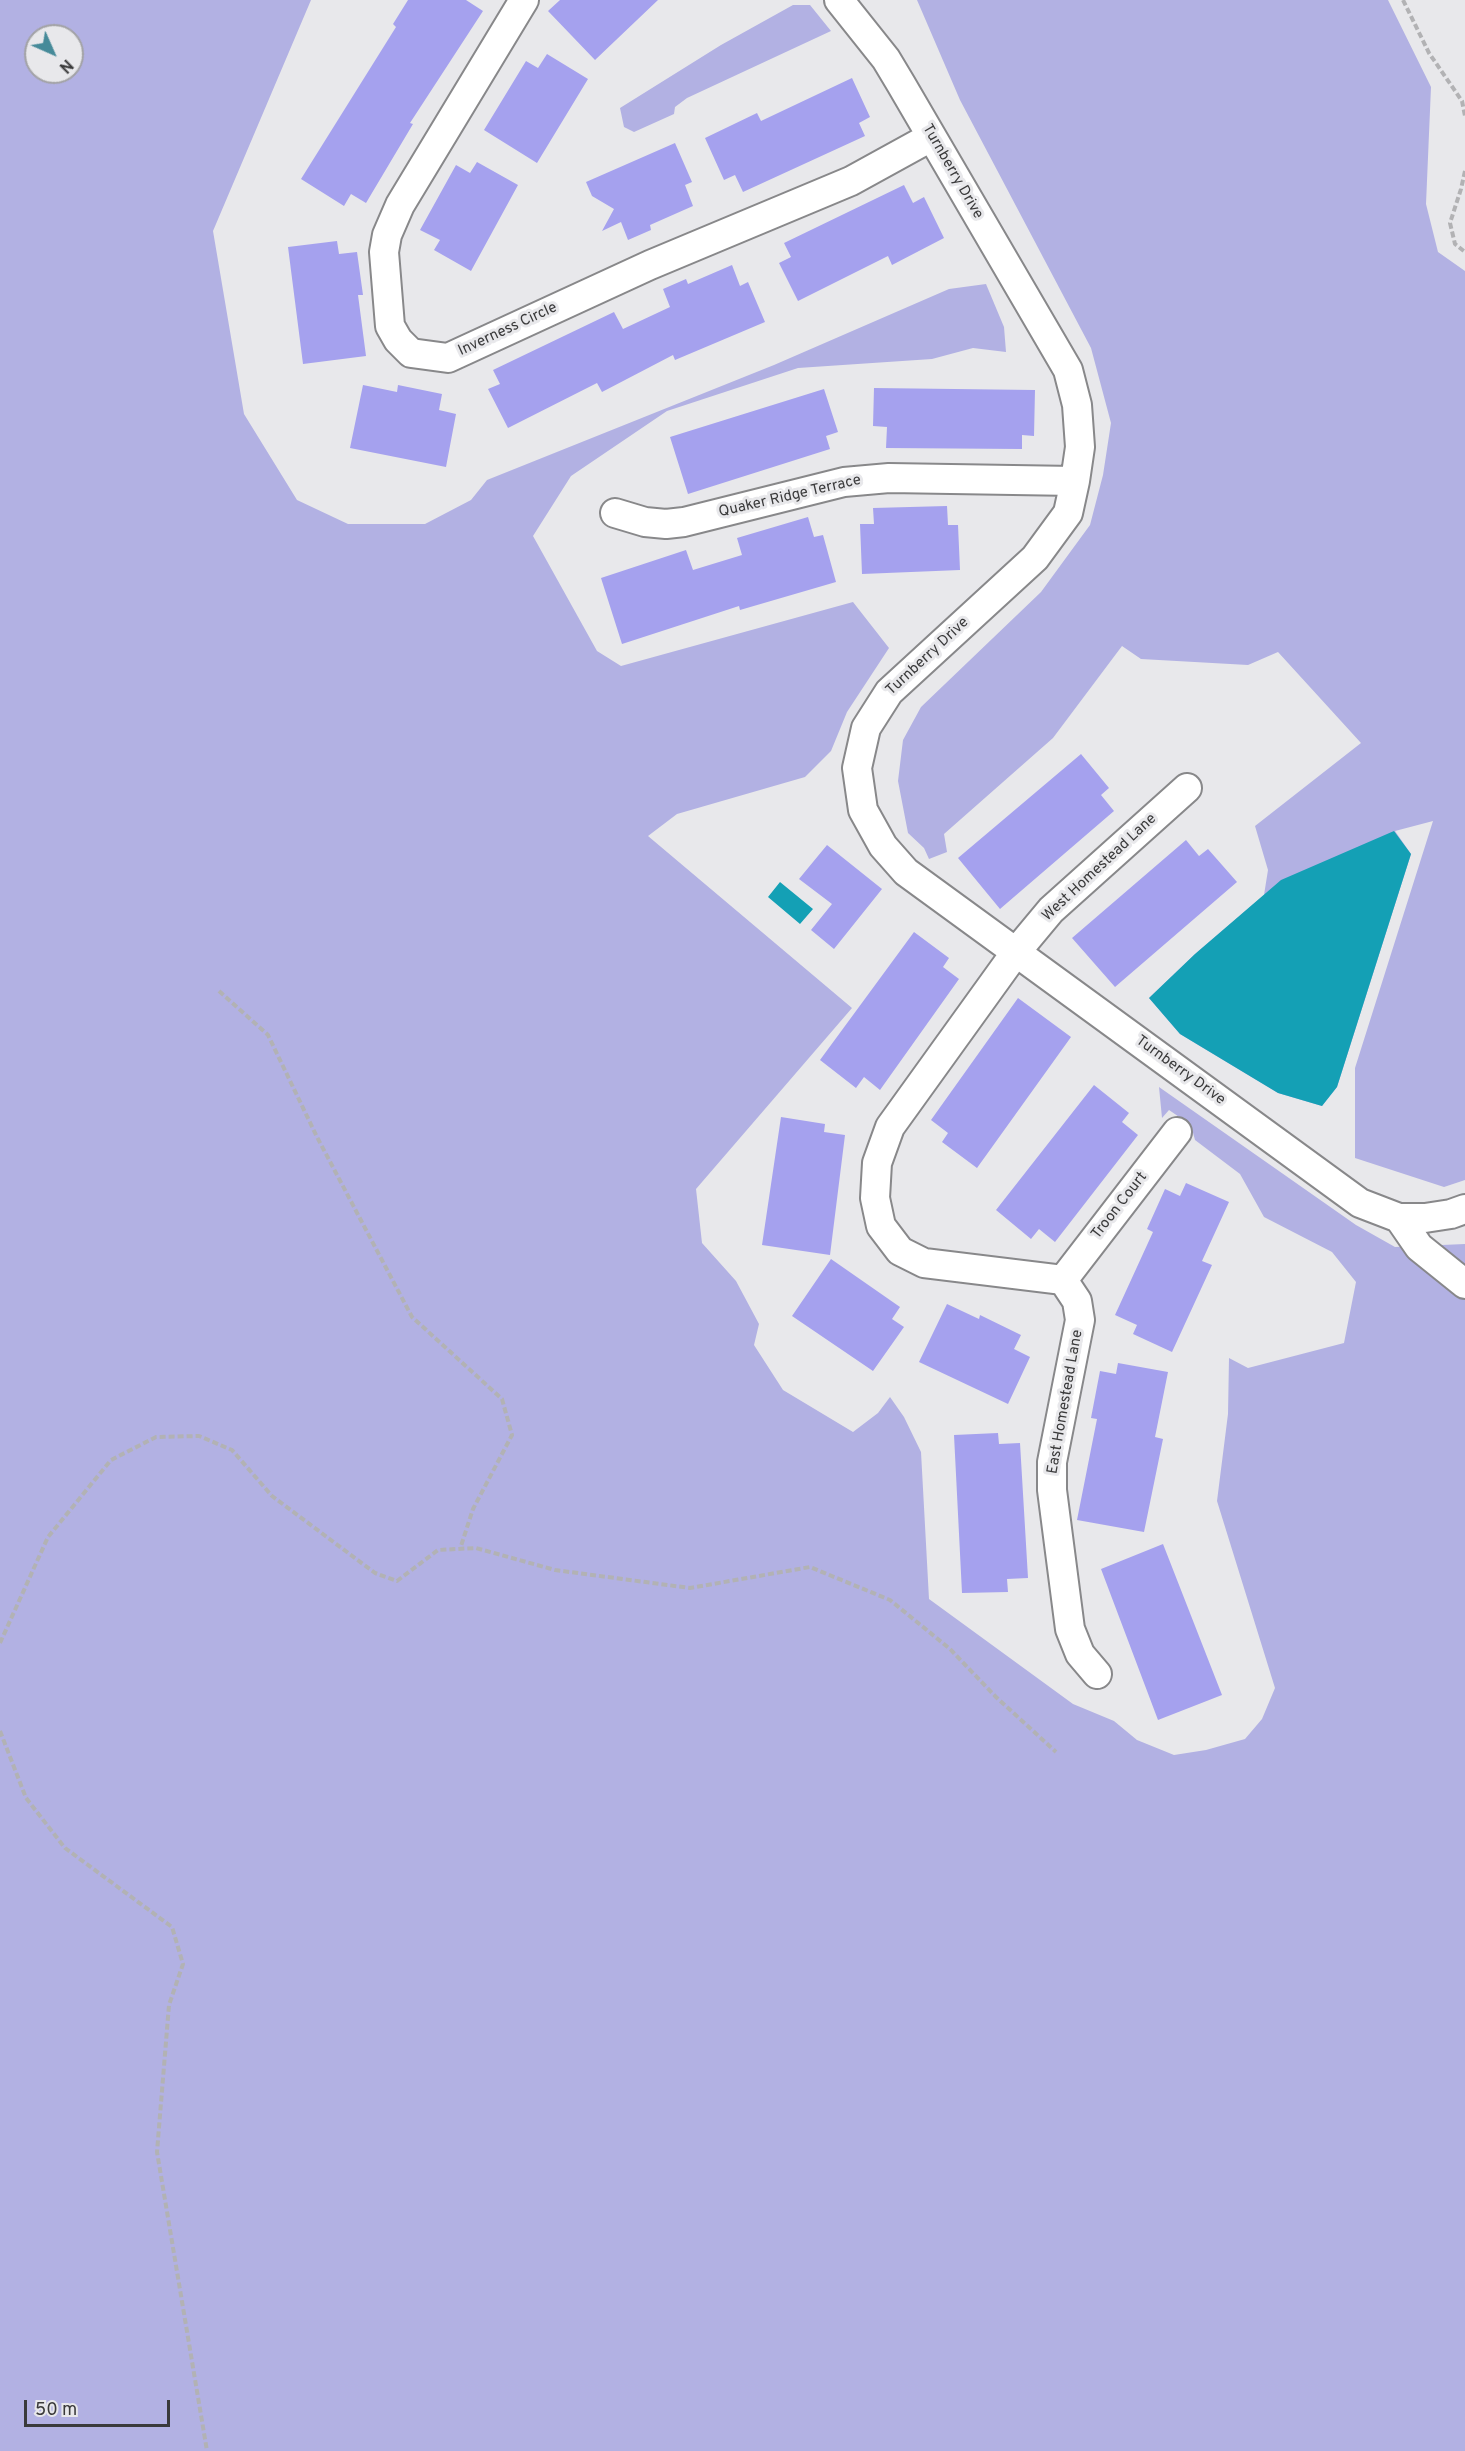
<!DOCTYPE html>
<html>
<head>
<meta charset="utf-8">
<style>
  body { margin:0 }
  #map { position:relative; width:1465px; height:2451px; overflow:hidden; background:#e8e8eb; font-family:Overpass,sans-serif }
  canvas { display:block }
  .north { position:absolute; left:24px; top:24px; width:60px; height:60px; box-sizing:border-box; background:#e8e8eb; border:2px solid #a2a2a5; border-radius:50%; rotate:135deg; font-size:16px; font-weight:700; line-height:24px; text-align:center; color:#3a3a3b }
  .north::after { content:''; display:block; margin:auto; width:21px; height:27px; background:#468a99; clip-path:polygon(50% 0,100% 100%,50% 72%,0 100%) }
  .scale { position:absolute; left:24px; top:2400px; width:146px; height:27px; box-sizing:border-box; border:3px solid #3a3a3b; border-top:0; padding-left:8px; font-size:18px; line-height:21px; white-space:nowrap; color:#3a3a3b; -webkit-text-stroke:4px #e8e8eb; paint-order:stroke }
</style>
</head>
<body>
<div id="map">
<canvas width="1465" height="2451"></canvas>
<div class="north">N</div>
<div class="scale">50 m</div>
</div>
<script>
const ctx = document.querySelector('canvas').getContext('2d');
ctx.lineJoin = 'round';
function fillPath(path, color) { ctx.fillStyle = color; ctx.fill(path, 'evenodd'); }
const toPath = rows => new Path2D(rows.map(r => 'M' + r).join(''));
function trace(path, color, width, dash) { ctx.strokeStyle = color; ctx.lineWidth = width; ctx.lineCap = dash ? 'butt' : 'round'; ctx.setLineDash(dash || []); ctx.stroke(path); }
function label(font, color, halo, rows, align = 'center') {
  ctx.font = font + ' Overpass,sans-serif'; ctx.lineWidth = 6; ctx.setLineDash([]); ctx.textBaseline = 'middle'; ctx.strokeStyle = halo; ctx.fillStyle = color; for (const [text, x, y, turn = 0] of rows) {
    ctx.save(); ctx.translate(x, y); ctx.rotate((+turn || 0) * Math.PI / 180); ctx.textAlign = isNaN(turn) ? turn : align; if (halo) ctx.strokeText(text, 0, 0); ctx.fillText(text, 0, 0); ctx.restore();
  }
}
fillPath(toPath([
  [0,0,311,0,213,231,244,414,297,500,348,524,425,524,471,500,487,480,774,365,949,289,986,284,1004,327,1006,352,973,348,932,359,798,368,667,411,571,476,533,536,597,651,621,666,853,602,889,648,847,712,831,751,805,777,677,814,648,836,852,1008,696,1189,702,1243,736,1281,759,1324,754,1345,783,1390,853,1432,878,1413,890,1397,904,1417,921,1452,929,1599,1073,1704,1114,1721,1137,1740,1174,1755,1206,1750,1245,1739,1262,1719,1275,1688,1217,1501,1228,1414,1229,1358,1248,1368,1344,1343,1356,1282,1332,1252,1264,1217,1240,1174,1195,1140,1191,1125,1169,1110,1162,1118,1159,1087,1356,1225,1395,1247,1465,1244,1465,2451,0,2451],
  [36,36,72,36,72,72,36,72],
  [917,0,1388,0,1431,87,1426,204,1438,252,1465,271,1465,1180,1444,1187,1355,1158,1355,1068,1433,821,1395,831,1411,854,1337,1087,1322,1106,1278,1093,1180,1034,1149,998,1195,954,1264,895,1268,870,1255,826,1361,743,1278,652,1248,665,1141,659,1122,646,1053,738,944,834,947,852,929,859,924,848,908,833,898,781,903,740,921,707,1041,592,1090,525,1103,475,1111,423,1091,348,960,100],
  [793,5,810,5,831,31,687,98,675,107,674,114,634,132,624,127,620,108,721,45]
]), '#b2b1e3');
fillPath(toPath([
  [1394,831,1411,854,1337,1087,1322,1106,1278,1093,1180,1034,1149,998,1195,954,1281,880],
  [780,882,813,909,800,924,768,897]
]), '#14a0b5');
fillPath(toPath([
  [408,0,466,0,483,11,410,123,413,124,366,203,351,194,344,206,301,179,396,27,393,24],
  [560,0,658,0,595,60,548,11],
  [547,54,588,79,537,163,484,130,526,61,538,68],
  [852,78,870,117,859,123,865,136,743,192,735,175,724,180,705,138,757,113,761,121],
  [675,143,692,182,685,185,693,206,650,225,651,230,628,240,621,222,602,231,614,209,592,196,586,182],
  [477,162,518,185,471,271,434,250,440,240,420,230,456,165,470,173],
  [904,185,913,203,924,197,944,238,892,265,888,256,798,301,779,263,791,257,784,243],
  [337,241,339,254,357,252,363,295,358,295,366,356,303,364,288,247],
  [732,265,740,286,748,282,765,322,675,360,673,355,602,392,597,383,508,428,488,389,500,384,493,370,614,312,623,329,670,307,663,289,686,279,688,284],
  [363,385,397,392,398,385,442,394,439,410,456,414,446,467,350,448],
  [874,388,1035,390,1034,436,1022,435,1022,449,886,448,887,427,873,426],
  [824,389,838,432,826,436,830,449,688,494,670,437],
  [947,506,948,525,958,525,960,570,862,574,860,524,874,524,873,508],
  [808,517,814,537,823,535,836,582,740,610,739,606,622,644,601,578,686,550,693,570,742,555,737,538],
  [1081,754,1109,788,1101,795,1114,811,1000,909,958,858],
  [1186,840,1199,856,1208,849,1237,882,1115,987,1072,938],
  [827,845,882,889,834,949,811,930,832,904,799,879],
  [914,932,949,958,943,967,959,979,880,1090,864,1077,856,1088,820,1060],
  [1018,998,1071,1037,977,1168,942,1142,948,1133,931,1120],
  [1094,1085,1129,1113,1122,1122,1138,1135,1055,1242,1039,1229,1031,1239,996,1210],
  [781,1117,825,1124,824,1132,845,1135,830,1255,762,1245],
  [1186,1183,1229,1202,1202,1261,1212,1265,1172,1352,1133,1334,1137,1325,1115,1315,1153,1232,1147,1229,1165,1189,1180,1196],
  [831,1259,900,1307,892,1319,904,1327,873,1371,792,1316],
  [947,1304,979,1319,980,1315,1021,1335,1014,1349,1030,1357,1008,1404,919,1362],
  [1118,1363,1168,1372,1155,1437,1163,1439,1144,1532,1077,1520,1097,1419,1091,1418,1100,1371,1116,1374],
  [998,1433,999,1444,1020,1443,1028,1578,1007,1579,1008,1592,962,1593,954,1435],
  [1163,1544,1222,1695,1158,1720,1101,1569]
]), '#a5a1ee');
const minor = toPath([
  [524,0,400,205,387,235,384,252,390,326,398,340,411,353,448,358,650,265,851,181,931,137],
  [839,0,886,59,901,84,1068,370,1077,405,1080,447,1075,481,1068,513,1035,558,889,692,866,728,857,768,863,810,883,846,906,872,1360,1203,1399,1218,1425,1218,1451,1214,1465,1209],
  [615,513,645,522,666,524,684,522,844,482,889,478,1075,481],
  [1399,1218,1419,1247,1465,1284],
  [1063,1280,1177,1132],
  [1097,1674,1080,1654,1070,1629,1052,1490,1052,1462,1080,1320,1077,1301,1063,1280,924,1263,900,1251,881,1226,875,1198,877,1163,890,1127,1016,952,1051,910,1187,788]
]);
trace(minor, '#88888a', 32);
trace(toPath([
  [1403,0,1429,53,1462,101,1465,116],
  [1465,171,1461,189,1450,223,1455,244,1465,252],
  [219,991,268,1035,317,1137,412,1317,502,1399,512,1435,473,1509,460,1549],
  [0,1643,48,1537,111,1460,156,1437,199,1436,232,1450,272,1496,375,1573,397,1581,438,1550,476,1548,555,1570,690,1588,810,1567,890,1600,950,1649,996,1697,1056,1752],
  [0,1731,26,1798,65,1848,172,1927,183,1964,169,2005,157,2152,207,2451]
]), '#b2b2b4', 4, [6, 3]);
trace(minor, '#fff', 28);
label('15px', '#3a3a3b', '#e8e8eb', [
  ["Turnberry Drive",952,172,60],
  ["Inverness Circle",508,330,-25],
  ["Quaker Ridge Terrace",790,497,-13],
  ["Turnberry Drive",928,657,-43],
  ["West Homestead Lane",1100,868,-43],
  ["Turnberry Drive",1180,1071,36],
  ["Troon Court",1120,1206,-52],
  ["East Homestead Lane",1066,1402,-80]
]);
</script>
</body>
</html>
